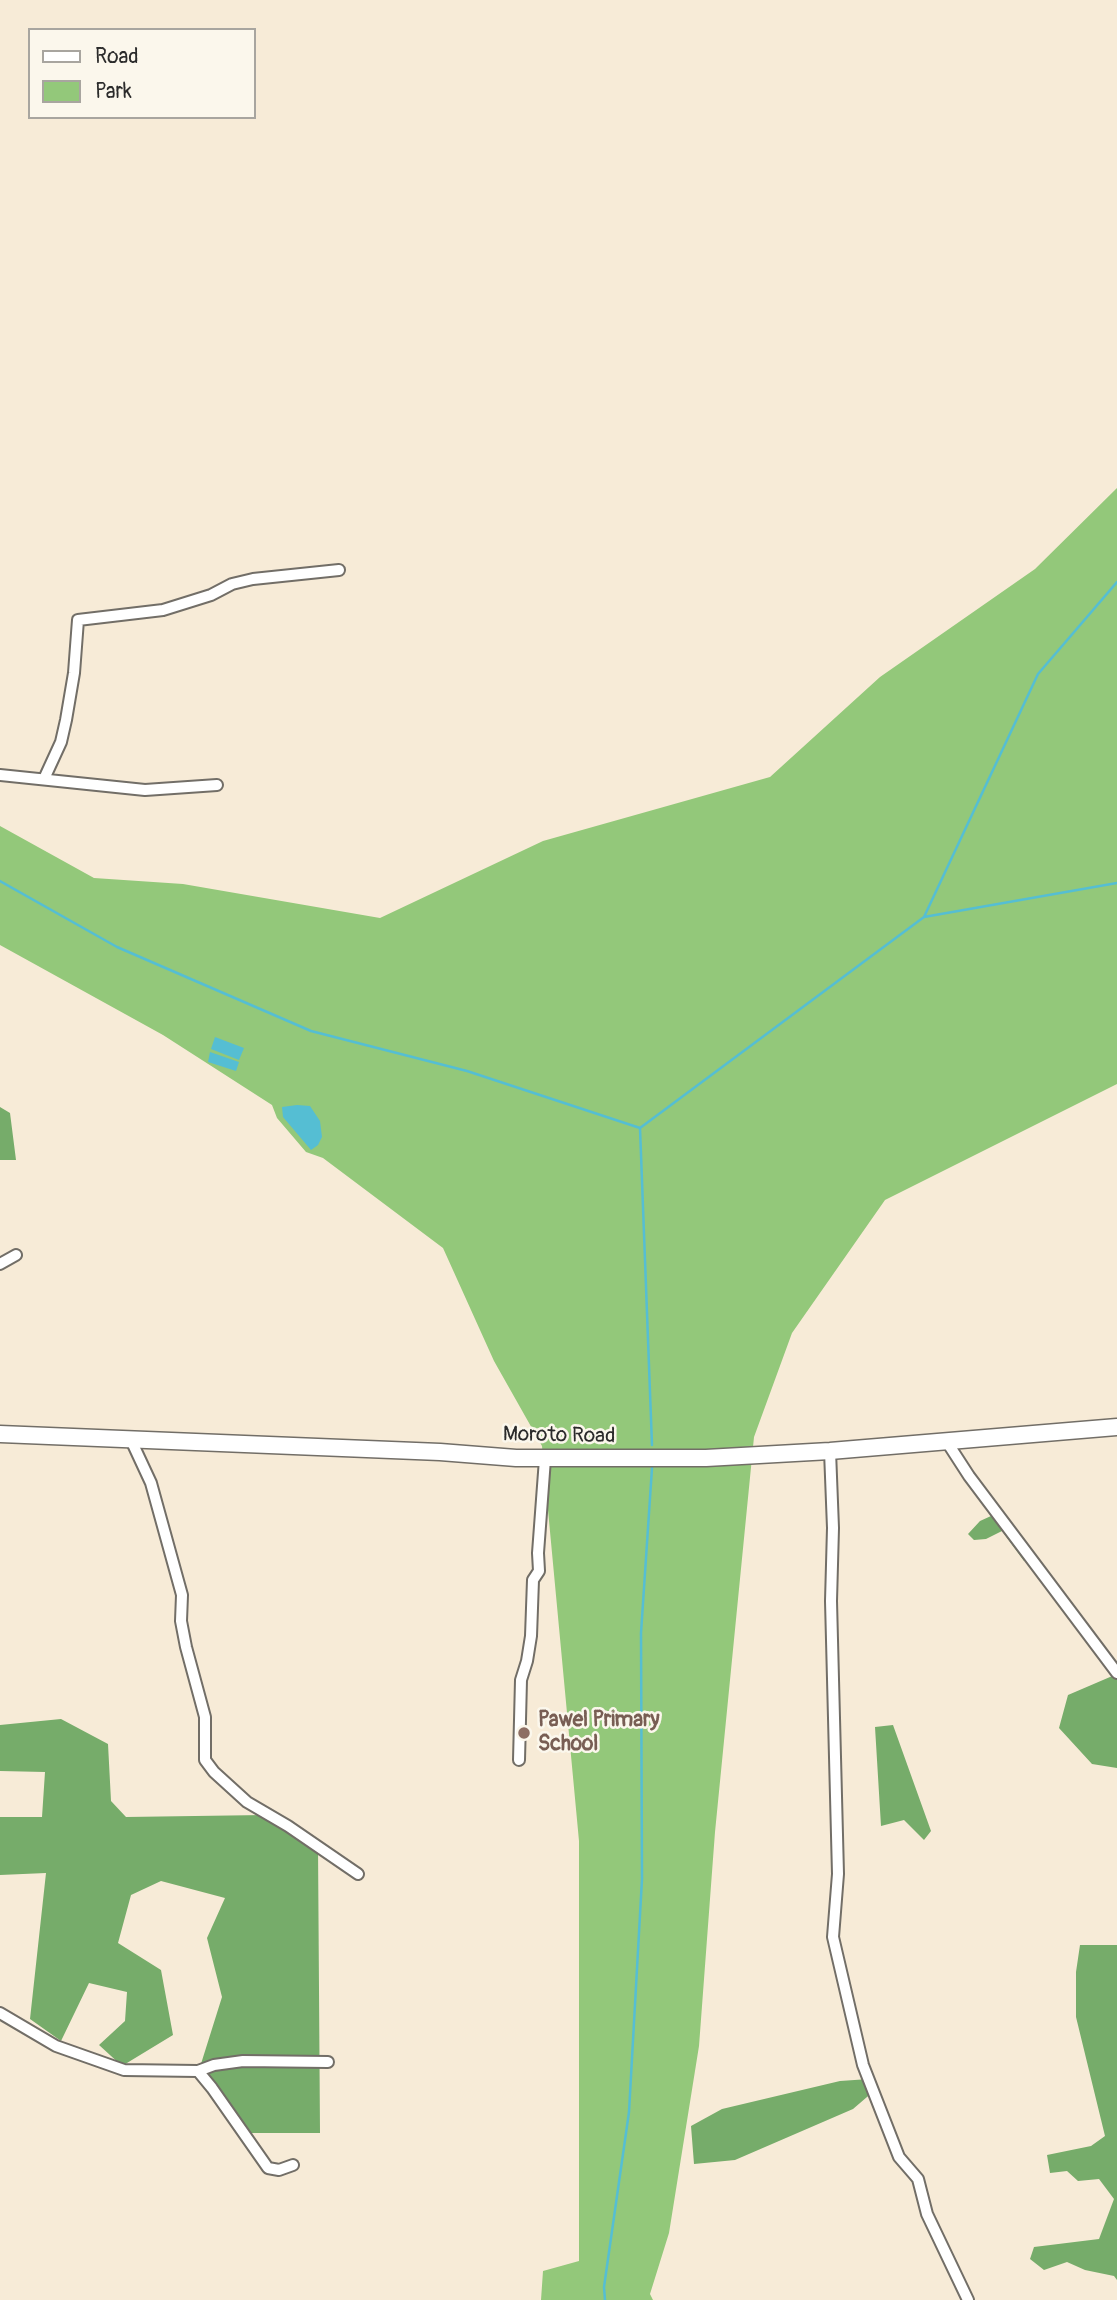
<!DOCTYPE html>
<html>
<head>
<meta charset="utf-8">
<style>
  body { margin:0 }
  #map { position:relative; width:1117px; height:2300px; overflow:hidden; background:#f7ebd7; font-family:Pangolin,sans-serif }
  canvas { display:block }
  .legend { position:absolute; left:28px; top:28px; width:228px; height:91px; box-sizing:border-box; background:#fbf7ec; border:2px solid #a8a59f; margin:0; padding:9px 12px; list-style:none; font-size:21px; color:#2b2b2b }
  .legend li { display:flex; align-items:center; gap:14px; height:35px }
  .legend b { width:35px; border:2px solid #a8a59f }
</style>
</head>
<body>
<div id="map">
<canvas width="1117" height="2300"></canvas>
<ul class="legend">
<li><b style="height:9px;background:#fff"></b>Road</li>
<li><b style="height:19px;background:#93c87a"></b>Park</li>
</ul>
</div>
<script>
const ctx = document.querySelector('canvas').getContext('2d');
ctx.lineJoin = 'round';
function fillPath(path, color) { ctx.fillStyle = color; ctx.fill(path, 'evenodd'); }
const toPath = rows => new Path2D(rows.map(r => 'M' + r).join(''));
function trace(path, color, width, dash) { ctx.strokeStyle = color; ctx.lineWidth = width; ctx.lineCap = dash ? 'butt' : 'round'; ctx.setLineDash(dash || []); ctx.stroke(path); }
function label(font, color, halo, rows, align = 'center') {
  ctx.font = font + ' Pangolin,sans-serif'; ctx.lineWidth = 5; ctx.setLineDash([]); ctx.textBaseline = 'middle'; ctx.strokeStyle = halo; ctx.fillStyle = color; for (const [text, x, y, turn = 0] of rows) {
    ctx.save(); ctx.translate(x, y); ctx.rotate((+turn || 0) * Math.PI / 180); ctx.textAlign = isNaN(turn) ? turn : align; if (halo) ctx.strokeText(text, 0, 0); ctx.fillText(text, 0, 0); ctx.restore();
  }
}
fillPath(toPath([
  [1117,488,1117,1084,885,1200,792,1333,754,1437,715,1832,699,2046,669,2233,650,2294,653,2300,541,2300,543,2271,579,2261,579,1841,542,1446,494,1361,443,1248,323,1158,306,1152,277,1118,272,1105,163,1035,0,945,0,826,94,878,183,884,380,918,543,841,770,777,880,677,1035,569]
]), '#93c87a');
fillPath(toPath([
  [0,1107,10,1113,16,1160,0,1160],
  [991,1516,998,1516,1031,1558,1024,1561,1002,1531,986,1539,974,1540,968,1534,980,1521],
  [1117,1674,1117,1768,1092,1764,1059,1728,1068,1695],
  [61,1719,108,1744,111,1801,126,1817,264,1815,318,1846,320,2133,247,2133,200,2067,222,1997,207,1938,225,1898,161,1881,131,1895,118,1943,161,1970,173,2035,122,2066,99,2045,125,2021,127,1992,89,1983,61,2041,30,2019,46,1873,0,1875,0,1817,42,1817,45,1772,0,1771,0,1725],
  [893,1725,931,1831,924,1840,904,1820,881,1826,875,1727],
  [1080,1945,1117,1945,1117,2280,1114,2276,1085,2270,1067,2262,1044,2270,1030,2259,1034,2247,1099,2239,1114,2199,1099,2179,1078,2181,1067,2171,1050,2173,1047,2155,1091,2146,1105,2136,1076,2017,1076,1972],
  [869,2079,874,2091,853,2109,735,2160,694,2164,691,2126,722,2109,840,2081]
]), '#76ac6a');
fillPath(toPath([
  [215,1037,244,1048,239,1060,211,1049],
  [210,1052,239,1062,236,1071,208,1062],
  [297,1105,310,1106,320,1121,322,1137,318,1145,311,1150,283,1117,282,1107]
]), '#55bed3');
trace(toPath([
  [0,881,117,947,311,1031,467,1071,640,1128],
  [924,917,1038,674,1117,582],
  [640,1128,924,917,1117,883],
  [640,1128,652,1445],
  [605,2300,604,2287,629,2112,642,1879,641,1633,652,1468]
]), '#55bed3', 2.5);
const street = toPath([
  [0,775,145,790,217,785],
  [44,779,61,742,66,720,74,673,78,620,163,610,211,595,232,584,253,579,339,570],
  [0,1264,16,1255],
  [131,1440,151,1483,182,1595,181,1621,186,1647,205,1717,205,1760,214,1772,247,1802,288,1826,358,1874],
  [947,1442,969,1476,1117,1673],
  [830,1451,833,1528,831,1601,838,1874,833,1937,863,2065,899,2157,918,2179,927,2214,968,2300],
  [519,1760,521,1680,527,1661,531,1636,533,1580,539,1571,538,1553,545,1459],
  [0,2013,56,2046,124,2070,198,2071,214,2065,243,2061,328,2062],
  [198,2071,212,2088,268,2168,279,2170,293,2165]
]);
const secondary = toPath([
  [0,1434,440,1452,516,1458,706,1458,830,1451,1117,1427]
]);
trace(street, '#726e67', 14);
trace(secondary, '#726e67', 19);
trace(street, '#fff', 10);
trace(secondary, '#fff', 16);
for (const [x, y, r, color] of [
  [524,1733,7,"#8d6e63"]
]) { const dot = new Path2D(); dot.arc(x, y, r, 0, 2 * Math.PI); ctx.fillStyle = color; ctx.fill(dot); trace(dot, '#fbf7ec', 2.5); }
label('21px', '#2b2b2b', '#fbf7ec', [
  ["Moroto Road",559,1436,1]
]);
label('bold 21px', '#785e54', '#fbf7ec', [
  ["Pawel Primary",538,1721],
  ["School",538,1745]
], 'left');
</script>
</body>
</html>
